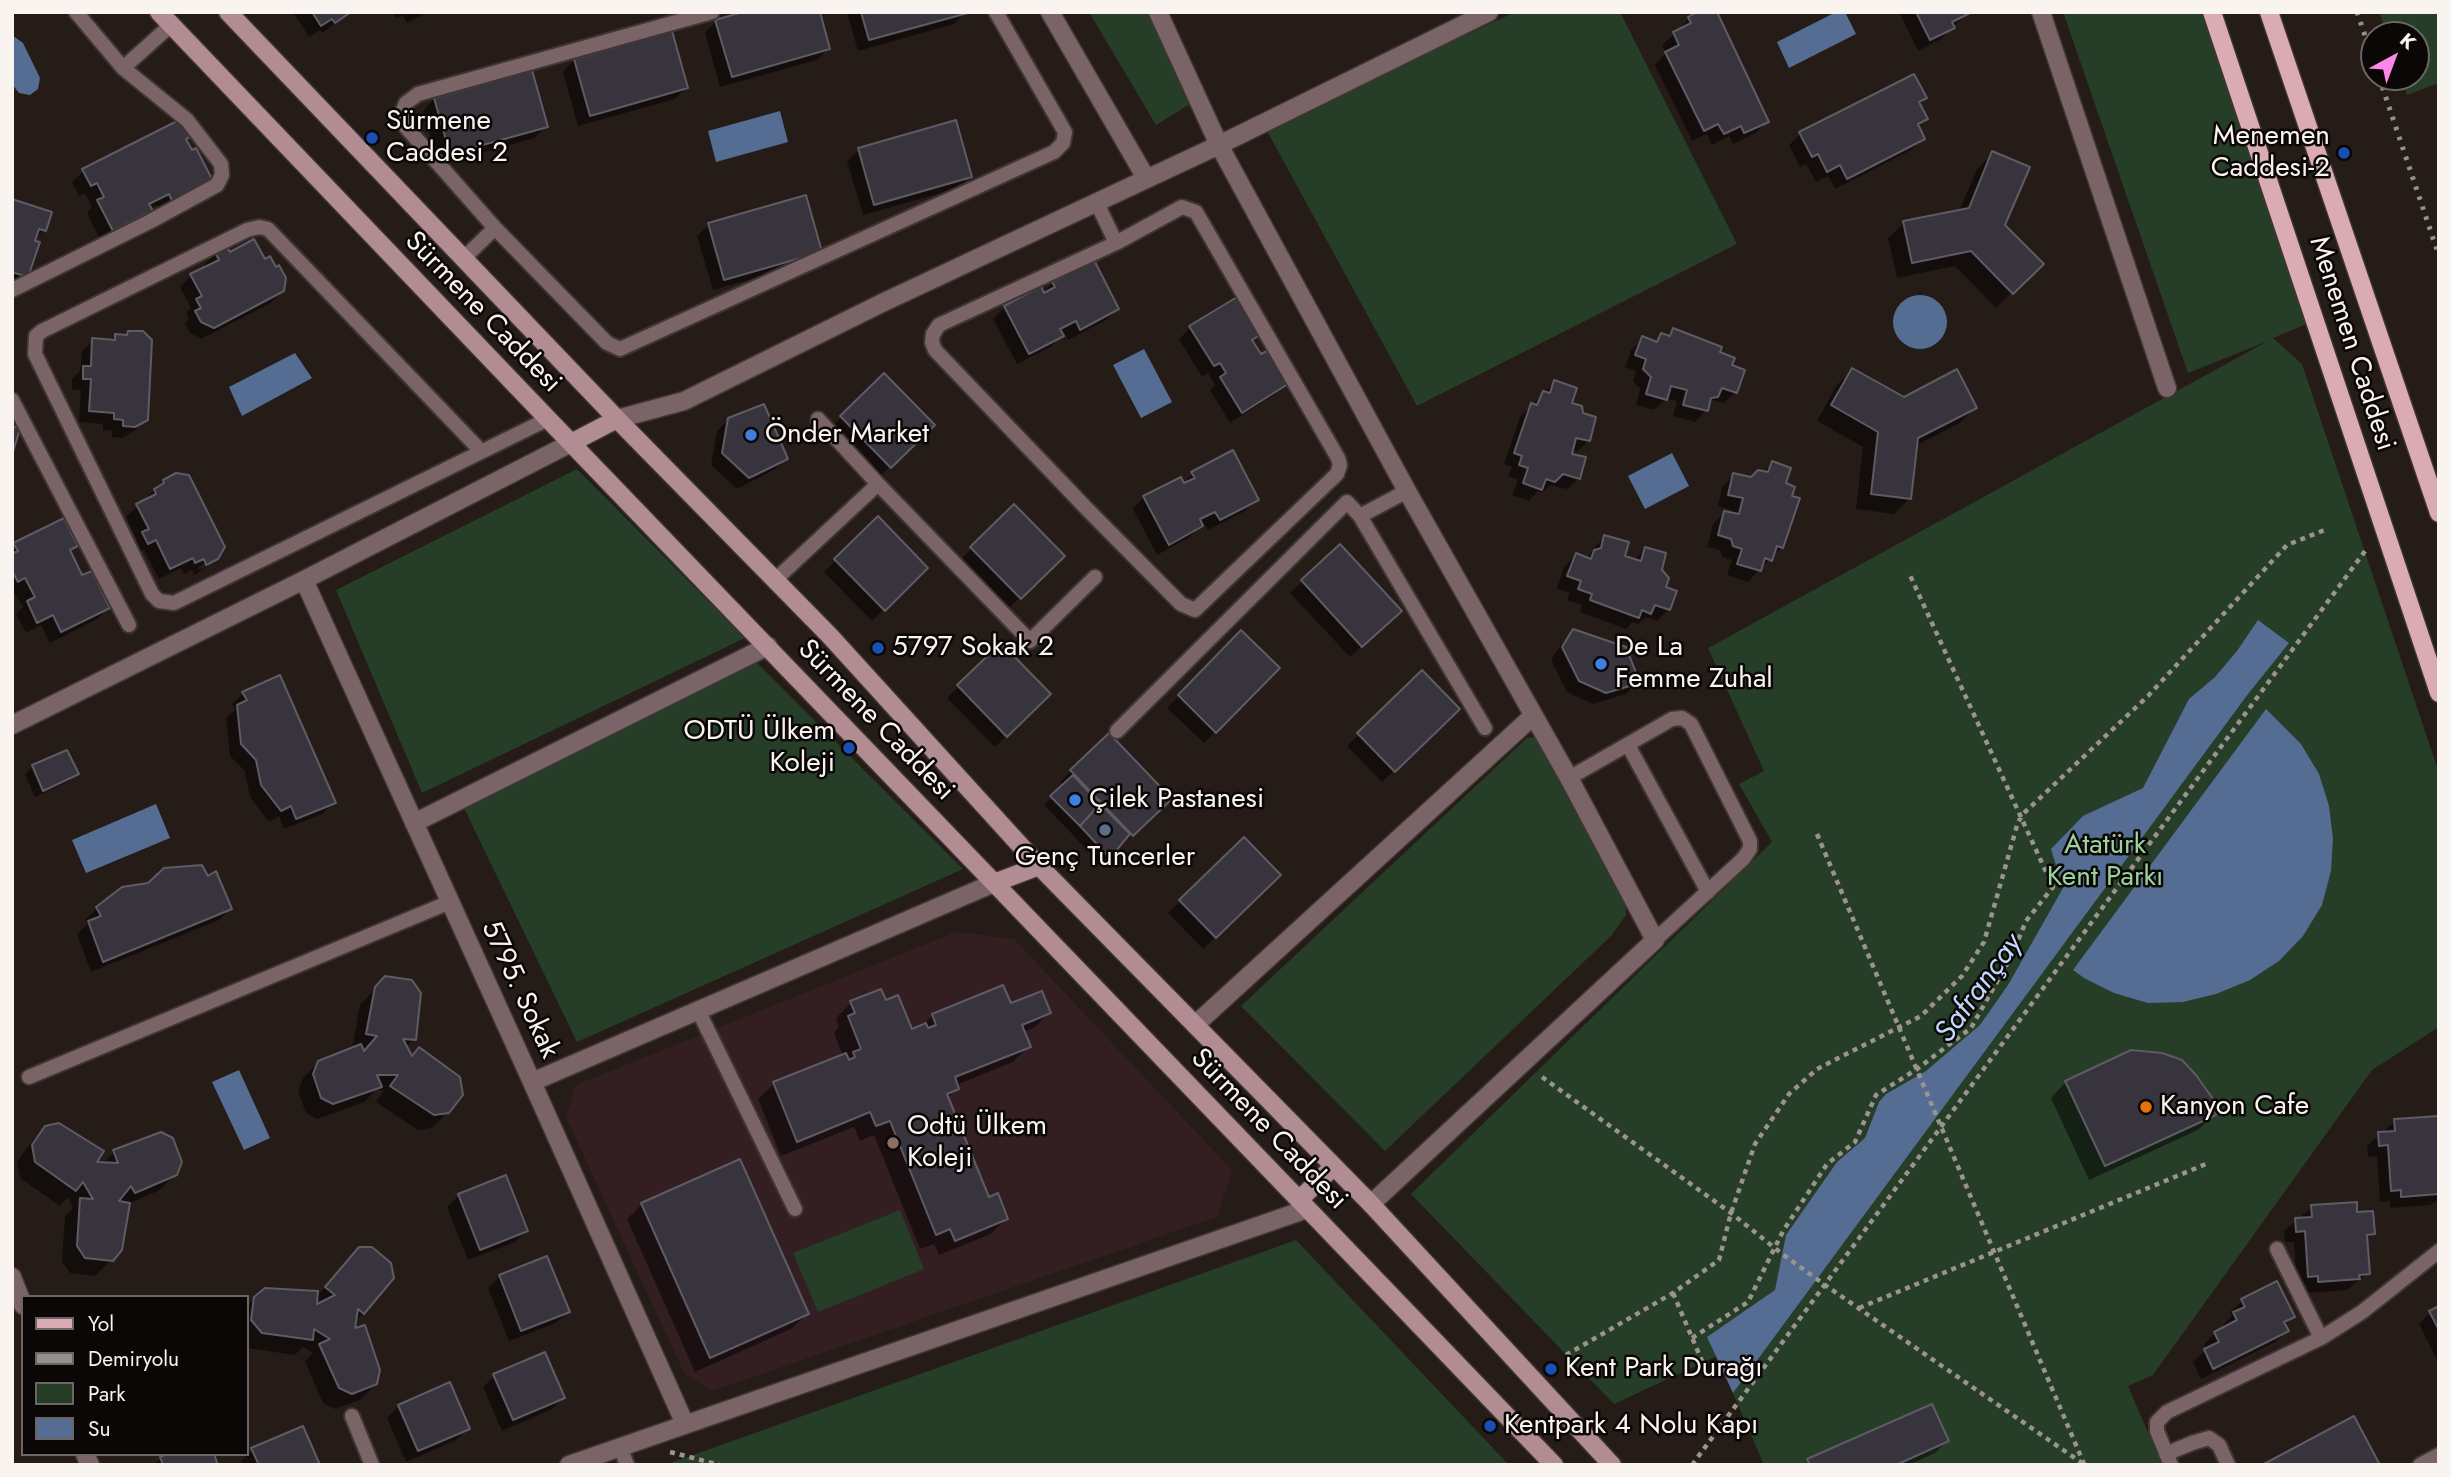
<!DOCTYPE html>
<html>
<head>
<meta charset="utf-8">
<style>
  body { margin:0 }
  #map { position:relative; width:2451px; height:1477px; overflow:hidden; background:#251c18; font-family:Jost,sans-serif }
  canvas { display:block }
  .frame { position:absolute; inset:0; border:14px solid #faf4f1; pointer-events:none }
  .legend { position:absolute; left:21px; top:1295px; width:228px; height:161px; box-sizing:border-box; background:#0b0706; border:2px solid #6b6664; margin:0; padding:9px 12px; list-style:none; font-size:21px; color:#faf4f1 }
  .legend li { display:flex; align-items:center; gap:14px; height:35px }
  .legend b { width:35px; border:2px solid #6b6664 }
  .north { position:absolute; left:2360px; top:21px; width:70px; height:70px; box-sizing:border-box; background:#0b0706; border:2px solid #6b6664; border-radius:50%; rotate:41deg; font-size:19px; font-weight:700; line-height:28px; text-align:center; color:#faf4f1 }
  .north::after { content:''; display:block; margin:auto; width:24px; height:32px; background:#fb87e6; clip-path:polygon(50% 0,100% 100%,50% 72%,0 100%) }
</style>
</head>
<body>
<div id="map">
<canvas width="2451" height="1477"></canvas>
<div class="frame"></div>
<ul class="legend">
<li><b style="height:9px;background:#dbabb4"></b>Yol</li>
<li><b style="height:9px;background:#978f8c"></b>Demiryolu</li>
<li><b style="height:19px;background:#263d27"></b>Park</li>
<li><b style="height:19px;background:#556d93"></b>Su</li>
</ul>
<div class="north">K</div>
</div>
<script>
const ctx = document.querySelector('canvas').getContext('2d');
ctx.lineJoin = 'round';
function fillPath(path, color) { ctx.fillStyle = color; ctx.fill(path, 'evenodd'); }
const toPath = rows => new Path2D(rows.map(r => 'M' + r).join(''));
function trace(path, color, width, dash) { ctx.strokeStyle = color; ctx.lineWidth = width; ctx.lineCap = dash ? 'butt' : 'round'; ctx.setLineDash(dash || []); ctx.stroke(path); }
function label(font, color, halo, rows, align = 'center') {
  ctx.font = font + ' Jost,sans-serif'; ctx.lineWidth = 5; ctx.setLineDash([]); ctx.textBaseline = 'middle'; ctx.strokeStyle = halo; ctx.fillStyle = color; for (const [text, x, y, turn = 0] of rows) {
    ctx.save(); ctx.translate(x, y); ctx.rotate((+turn || 0) * Math.PI / 180); ctx.textAlign = isNaN(turn) ? turn : align; if (halo) ctx.strokeText(text, 0, 0); ctx.fillText(text, 0, 0); ctx.restore();
  }
}
fillPath(toPath([
  [956,932,1014,939,1232,1170,1217,1217,712,1391,684,1373,566,1117,576,1085]
]), '#331f21');
fillPath(toPath([
  [1089,12,1148,12,1190,104,1156,125],
  [1515,12,1620,12,1737,244,1417,406,1266,129],
  [2063,12,2208,12,2316,320,2273,338,2302,364,2439,773,2439,1027,2372,1070,2153,1375,2128,1386,2162,1465,1764,1465,1717,1356,1614,1404,1411,1194,1772,842,1739,784,1764,771,1708,648,2268,341,2188,373],
  [2379,12,2439,12,2439,83,2407,95,2401,77,2416,77,2416,35,2387,35],
  [577,469,745,638,422,793,336,590],
  [755,661,963,869,577,1042,463,806],
  [1542,736,1625,893,1626,915,1611,936,1385,1151,1241,1006,1527,738],
  [900,1210,924,1269,818,1312,793,1253],
  [1296,1240,1509,1465,665,1465]
]), '#263d27');
fillPath(toPath([
  [1836,12,1845,12,1856,34,1789,68,1777,42],
  [12,35,23,43,40,78,38,89,30,95,19,93,12,84],
  [780,111,788,142,716,162,708,131],
  '1893 322a27 27 0 1 1 54 0a27 27 0 1 1-54 0Z',
  [1144,349,1172,402,1141,418,1113,365],
  [295,353,312,378,242,416,229,387],
  [1672,453,1689,486,1645,509,1628,476],
  [2258,620,2289,643,2248,694,1733,1393,1707,1337,1775,1290,1786,1235,1837,1162,1865,1138,1879,1102,1886,1094,1926,1071,1980,1025,2008,985,2063,888,2051,849,2083,816,2143,788,2189,699,2215,677,2237,651],
  [2266,709,2301,744,2319,774,2329,806,2333,839,2331,871,2322,905,2303,936,2279,961,2250,980,2216,994,2183,1002,2148,1003,2114,993,2084,978,2073,970],
  [156,804,170,838,86,873,72,840],
  [239,1070,270,1138,244,1150,212,1082]
]), '#556d93');
fillPath(toPath([
  [293,12,350,12,322,33,320,30,309,37],
  [393,12,429,12,407,23,403,15,396,18],
  [847,12,966,12,954,24,858,51],
  [1899,12,1968,12,1941,39,1918,51],
  [1689,18,1767,121,1756,133,1733,144,1729,136,1712,145,1707,134,1692,141,1655,65,1666,53,1662,45,1678,31,1678,30],
  [716,21,828,49,817,60,720,87,705,33],
  [574,60,686,88,675,99,578,126,563,72],
  [1925,98,1919,104,1926,119,1917,128,1923,139,1911,150,1835,189,1828,176,1816,182,1806,164,1800,167,1789,145,1800,134],
  [434,99,546,126,534,138,439,165,423,111],
  [190,136,185,141,211,181,161,212,157,205,149,208,151,211,139,222,101,242,87,213,92,207,85,193,79,196,72,182,84,171],
  [859,150,970,176,959,188,863,215,847,161],
  [1993,154,2003,226,2041,264,1996,308,1955,266,1897,278,1888,238,1904,223,1959,211,1977,169],
  [805,198,809,263,713,290,697,236,709,225],
  [12,200,44,230,32,242,26,276,12,287],
  [216,253,229,255,283,290,271,303,201,339,190,333,185,324,189,319,186,312,191,308,180,287,191,276,206,268,204,265],
  [1093,262,1117,309,1106,320,1068,340,1064,332,1060,333,1062,336,1050,347,1017,364,993,319,1005,307,1042,293,1053,283],
  [1190,328,1258,335,1251,341,1260,357,1286,384,1274,395,1230,423,1210,390,1215,385,1208,373,1202,377,1179,339],
  [1673,330,1718,354,1730,366,1735,392,1724,403,1713,400,1708,404,1706,410,1695,422,1673,416,1677,401,1666,399,1654,410,1636,405,1640,389,1633,381,1636,371,1625,367,1631,350,1643,338,1654,342,1661,335,1667,337],
  [128,332,146,419,134,431,122,438,112,437,112,431,103,430,103,424,79,422,81,390,72,390,72,379,80,371,82,352,93,340,110,341,116,336,124,336],
  [1852,370,1904,399,1975,407,1960,423,1915,446,1909,499,1894,514,1856,509,1863,447,1817,421,1837,385],
  [884,375,932,425,878,478,830,428],
  [1555,382,1570,404,1589,440,1577,452,1571,450,1579,478,1567,489,1550,485,1542,493,1538,491,1529,501,1512,495,1518,480,1508,476,1512,467,1504,464,1520,417],
  [1567,437,1583,438,1583,441],
  [729,419,786,459,774,470,737,489,711,465,717,431],
  [1772,463,1783,484,1782,547,1748,582,1727,575,1732,560,1722,557,1720,550,1707,547,1713,524,1724,513,1731,514,1732,510,1718,506,1722,487,1734,475,1751,479,1763,473],
  [1192,474,1257,499,1245,511,1208,530,1203,522,1190,537,1157,555,1133,509,1144,497,1182,484],
  [164,481,217,558,212,562,212,560,198,567,199,570,209,565,195,575,192,570,184,574,181,568,159,579,144,550,136,554,132,545,137,540,126,517],
  [1014,507,1062,556,1008,609,960,560],
  [878,519,926,568,872,621,824,572],
  [1605,537,1623,558,1634,560,1645,549,1660,570,1669,609,1657,621,1646,617,1638,624,1633,622,1626,629,1580,612,1582,605,1567,600,1570,593,1557,588,1564,567,1576,555,1587,559,1593,549],
  [14,544,75,546,69,552,82,578,108,608,97,619,50,643,41,625,26,633,16,614,23,607,12,589,12,546],
  [1340,546,1388,622,1350,657,1290,593],
  [1574,631,1638,682,1626,694,1593,704,1567,692,1551,660,1562,643],
  [1241,633,1277,668,1204,743,1167,708],
  [1001,645,1049,694,995,747,947,698],
  [1422,673,1457,709,1382,782,1347,746],
  [243,693,334,802,322,814,284,829,279,816,269,822,250,797,245,771,230,756,226,718,235,710,232,704],
  [1109,735,1169,799,1121,846,1119,844,1101,864,1044,805,1064,786,1060,782],
  [66,752,77,774,69,781,35,797,25,774,33,767],
  [1244,839,1279,875,1203,949,1168,913],
  [97,908,230,909,219,920,91,972,77,934,88,924,85,920],
  [386,978,414,1039,406,1047,448,1112,432,1128,418,1130,376,1102,384,1090,376,1090,364,1102,317,1119,306,1113,298,1091,303,1078,319,1062,352,1049,360,1005],
  [885,1002,911,1031,921,1027,933,1015,1010,1006,1049,1013,1034,1028,1023,1032,1029,1046,1013,1062,956,1085,957,1088,947,1099,988,1199,1006,1219,991,1234,939,1255,934,1244,920,1249,874,1135,860,1141,854,1127,781,1156,758,1099,774,1084,843,1056,834,1033,839,1027,836,1018,851,1003],
  [2066,1082,2214,1114,2198,1130,2089,1180,2051,1098],
  [2395,1121,2439,1127,2439,1199,2430,1205,2390,1208,2390,1201,2380,1202,2377,1156,2368,1157,2367,1146],
  [46,1127,94,1164,102,1164,114,1152,161,1134,176,1174,160,1190,128,1204,111,1260,95,1276,70,1273,62,1262,65,1216,73,1208,68,1197,60,1206,20,1178,17,1162,30,1144],
  [459,1195,526,1231,515,1242,468,1260,447,1207],
  [642,1204,807,1314,791,1329,695,1372,627,1219],
  [2312,1207,2356,1214,2373,1234,2365,1241,2368,1273,2347,1290,2307,1293,2307,1287,2297,1288,2294,1242,2285,1242,2284,1231],
  [359,1249,363,1313,354,1322,352,1331,376,1384,360,1400,335,1409,323,1403,305,1361,313,1353,303,1347,295,1355,247,1348,247,1307,255,1298,316,1297],
  [500,1276,568,1312,556,1323,509,1341,488,1288],
  [2276,1284,2293,1317,2284,1326,2287,1331,2275,1342,2201,1379,2193,1362,2206,1350,2204,1344,2215,1333,2225,1328,2223,1325,2232,1316,2230,1312,2242,1301],
  [2439,1308,2439,1364,2419,1324,2430,1313],
  [494,1376,563,1398,552,1409,502,1431,483,1387],
  [399,1406,468,1429,456,1440,406,1462,387,1418],
  [1947,1441,1935,1453,1908,1465,1804,1465,1809,1461],
  [252,1450,318,1465,242,1465,241,1461],
  [172,1454,216,1465,154,1465,161,1459]
]), '#0007');
const building = toPath([
  [312,12,351,12,335,23,332,19,321,26,312,12],
  [743,12,820,12,830,49,732,77,715,20,743,12],
  [861,12,967,12,968,13,869,40,861,12],
  [1697,12,1717,12,1769,122,1744,133,1741,126,1724,134,1718,124,1704,131,1665,52,1679,45,1673,32,1691,23,1688,17,1697,12],
  [1916,12,1970,12,1970,13,1952,22,1955,28,1930,40,1916,12],
  [672,31,688,88,590,116,574,59,672,31],
  [532,70,548,127,450,154,434,98,532,70],
  [1914,74,1927,98,1919,102,1928,119,1918,124,1925,139,1847,179,1840,165,1827,172,1818,154,1812,157,1799,132,1914,74],
  [183,118,192,136,186,139,192,150,196,148,213,181,172,201,169,194,149,204,153,211,113,231,97,200,104,197,97,183,91,186,82,169,183,118],
  [956,120,972,177,874,205,858,148,956,120],
  [1992,151,2030,167,2005,225,2044,264,2013,294,1971,251,1912,263,1903,221,1969,208,1992,151],
  [806,195,822,252,724,280,708,223,806,195],
  [12,199,52,212,46,231,39,229,35,241,40,242,28,277,12,272,12,199],
  [254,239,265,259,270,256,276,267,279,265,286,278,284,291,214,328,201,322,195,311,201,308,196,299,202,296,190,274,219,260,215,252,226,246,230,252,254,239],
  [1094,260,1119,309,1080,330,1076,321,1060,329,1064,336,1029,354,1004,306,1041,286,1044,293,1055,287,1052,282,1094,260],
  [1237,297,1260,335,1252,340,1261,354,1267,351,1288,384,1242,413,1220,377,1226,373,1220,363,1214,366,1189,326,1237,297],
  [1673,328,1722,347,1720,352,1735,358,1732,365,1745,370,1737,393,1722,388,1718,397,1711,398,1708,411,1683,405,1687,390,1671,386,1667,400,1646,394,1651,377,1643,369,1646,359,1635,355,1642,336,1657,342,1661,333,1670,336,1673,328],
  [128,331,143,331,152,340,148,420,135,427,123,426,123,420,114,419,114,413,89,411,91,379,83,379,83,366,91,366,92,338,115,340,115,334,127,335,128,331],
  [1852,368,1904,397,1957,369,1977,408,1918,438,1911,499,1871,494,1878,432,1831,405,1852,368],
  [884,373,935,425,891,468,840,416,884,373],
  [1554,380,1577,388,1572,403,1582,406,1583,413,1596,417,1590,441,1576,438,1572,454,1586,457,1580,479,1563,474,1555,482,1546,479,1542,490,1523,483,1528,468,1519,465,1522,456,1514,453,1531,403,1537,405,1543,391,1550,393,1554,380],
  [764,404,788,459,749,478,722,453,728,418,764,404],
  [12,426,20,429,12,455,12,426],
  [1233,450,1259,500,1220,520,1215,512,1200,519,1203,526,1169,545,1143,496,1181,477,1184,483,1195,478,1191,472,1233,450],
  [1772,461,1791,468,1786,483,1795,487,1792,496,1800,498,1783,548,1777,546,1772,561,1765,558,1761,571,1737,564,1742,549,1733,546,1731,539,1718,535,1724,511,1739,514,1743,498,1728,495,1733,473,1751,477,1758,470,1768,472,1772,461],
  [176,473,189,475,225,547,218,559,206,565,204,559,195,563,193,558,170,569,156,540,148,544,142,532,149,529,136,504,156,494,154,489,164,483,163,480,176,473],
  [1014,504,1065,556,1021,599,970,547,1014,504],
  [878,516,928,568,885,611,834,559,878,516],
  [64,518,78,546,70,550,82,575,92,571,110,608,61,632,53,615,37,623,27,601,35,597,25,578,18,582,12,571,12,554,18,551,13,543,64,518],
  [1604,535,1629,542,1625,556,1641,561,1645,547,1666,553,1662,570,1669,578,1666,587,1677,591,1670,610,1655,605,1651,614,1642,610,1639,618,1590,600,1592,594,1578,589,1581,581,1567,576,1576,553,1591,559,1594,550,1601,548,1604,535],
  [1340,544,1402,611,1362,647,1301,580,1340,544],
  [1573,629,1626,647,1640,683,1606,693,1579,681,1562,647,1573,629],
  [1241,630,1280,668,1216,733,1178,695,1241,630],
  [1001,643,1051,694,1007,737,957,685,1001,643],
  [1422,670,1460,709,1395,772,1357,733,1422,670],
  [280,675,336,803,296,819,291,806,281,811,261,785,256,760,241,744,237,705,247,700,242,692,280,675],
  [1109,733,1172,799,1133,836,1070,770,1109,733],
  [67,750,79,774,43,791,32,765,67,750],
  [1073,775,1100,804,1080,826,1050,796,1073,775],
  [1100,804,1130,834,1110,858,1080,826,1100,804],
  [1244,837,1281,875,1216,938,1179,900,1244,837],
  [202,865,208,876,216,871,232,909,103,962,88,921,101,916,96,907,122,887,148,883,164,868,202,865],
  [385,976,412,980,421,993,416,1040,403,1039,412,1056,419,1047,460,1077,463,1095,449,1113,434,1115,390,1086,398,1075,377,1075,382,1087,333,1104,321,1098,313,1074,318,1061,361,1044,364,1051,377,1036,366,1034,375,987,385,976],
  [1003,985,1011,1003,1042,991,1051,1013,1022,1025,1031,1047,955,1077,959,1089,947,1094,989,1197,998,1193,1008,1219,955,1241,950,1229,936,1235,890,1121,876,1126,870,1112,797,1142,773,1082,846,1053,849,1060,855,1057,853,1052,861,1049,848,1016,855,1013,850,1001,881,989,886,1000,898,995,912,1029,926,1023,928,1028,936,1025,932,1014,1003,985],
  [2131,1050,2162,1053,2182,1060,2196,1075,2213,1099,2216,1115,2105,1166,2065,1081,2131,1050],
  [2439,1116,2439,1194,2401,1197,2401,1190,2391,1191,2388,1145,2379,1146,2378,1132,2395,1131,2394,1119,2439,1116],
  [59,1123,104,1151,97,1162,118,1163,113,1150,161,1132,173,1138,182,1162,177,1175,135,1193,131,1186,119,1201,130,1203,122,1250,113,1261,85,1258,77,1246,80,1198,93,1199,83,1182,76,1191,35,1162,32,1145,45,1126,59,1123],
  [740,1159,809,1314,710,1358,641,1203,740,1159],
  [506,1175,528,1231,480,1250,458,1194,506,1175],
  [2357,1202,2357,1212,2373,1211,2375,1234,2367,1235,2370,1274,2359,1275,2360,1279,2318,1282,2318,1276,2308,1277,2305,1231,2296,1232,2295,1218,2312,1217,2311,1205,2357,1202],
  [359,1247,372,1247,391,1263,394,1278,364,1314,358,1309,355,1328,365,1325,380,1370,377,1384,352,1394,339,1388,319,1344,330,1339,314,1329,313,1340,262,1333,251,1320,254,1297,265,1288,318,1291,317,1304,335,1295,325,1287,359,1247],
  [547,1256,570,1312,521,1331,499,1275,547,1256],
  [2277,1281,2295,1317,2284,1322,2289,1331,2213,1369,2204,1349,2219,1342,2214,1332,2237,1320,2233,1312,2245,1307,2241,1299,2277,1281],
  [2439,1306,2439,1330,2429,1311,2439,1306],
  [545,1352,565,1398,513,1420,493,1374,545,1352],
  [450,1382,470,1429,418,1451,398,1405,450,1382],
  [1932,1404,1949,1441,1896,1465,1810,1465,1807,1459,1932,1404],
  [2354,1416,2380,1465,2262,1465,2354,1416],
  [303,1426,320,1465,259,1465,251,1448,303,1426],
  [167,1454,214,1454,218,1465,163,1465,160,1457,167,1454]
]);
fillPath(building, '#38343d');
trace(building, '#5f5b64', 2);
const lane = toPath([
  [712,12,418,94,406,103,401,115,406,127,495,228,607,343,620,349,1054,152,1063,143,1065,132,996,12],
  [123,68,171,25],
  [1096,201,1116,243,1182,207,1196,212,1338,458,1340,465,1337,474,1195,610,1181,604,1087,509,935,350,932,342,933,334,939,325,1116,243],
  [463,259,495,228],
  [12,290,149,222,217,185,222,175,221,164,187,120,123,68,76,12],
  [12,400,129,625],
  [818,419,878,484,1030,641,1095,577],
  [481,451,268,229,259,227,247,230,42,331,36,336,35,354,152,594,159,601,174,603,548,419],
  [1407,491,1360,516,1485,728],
  [775,580,878,484],
  [1117,731,1347,502,1360,516],
  [1628,745,1708,892],
  [1569,778,1672,719,1682,718,1691,724,1750,841,1750,849,1743,859,1655,940],
  [698,1010,795,1209],
  [29,1077,450,902],
  [2277,1249,2321,1338],
  [352,1416,372,1465],
  [620,1446,627,1465],
  [2166,1454,2192,1443,2209,1438,2219,1445,2228,1465],
  [2171,1465,2157,1431,2157,1422,2167,1412,2321,1338,2362,1312,2439,1251],
  [2420,1465,2439,1455]
]);
const street = toPath([
  [1050,12,1146,178],
  [1158,12,1219,145,1407,491,1569,778,1655,940,1371,1204],
  [2041,12,2167,388],
  [617,419,684,401,882,303,1219,145,1489,12],
  [304,580,532,1082,685,1424],
  [12,725,304,580,571,443],
  [414,823,768,646],
  [1195,1025,1533,716],
  [532,1082,994,883],
  [12,1277,23,1305],
  [85,1454,90,1465],
  [569,1465,1307,1209]
]);
const secondary = toPath([
  [159,12,548,419,1554,1465],
  [228,12,617,419,830,636,1039,866,1371,1204,1612,1465],
  [571,443,617,419],
  [994,883,1039,866],
  [1299,1200,1333,1167]
]);
const primary = toPath([
  [2212,12,2439,693],
  [2269,12,2439,513]
]);
trace(lane, '#3f3632', 18);
trace(street, '#3f3632', 21);
trace(secondary, '#3f3632', 21);
trace(primary, '#3f3632', 21);
trace(toPath([
  [1817,834,2084,1464],
  [1542,1077,1731,1213,1781,1253,1825,1285,2082,1463],
  [1673,1293,1705,1368],
  [1859,1308,2206,1164],
  [1692,1338,1748,1302,1783,1231,1827,1164,1855,1142,1876,1095,1917,1069,1971,1028,2012,955,2026,921,2053,887,1909,573],
  [1566,1355,1673,1293,1719,1260,1731,1213,1755,1144,1789,1094,1817,1069,1921,1016,1962,976,1984,942,2018,822,2024,813,2148,696,2287,545,2327,529],
  [670,1452,720,1465],
  [1692,1465,2368,547]
]), '#9a938f', 4.5, [5, 5]);
trace(lane, '#7b6468', 14);
trace(street, '#7b6468', 18);
trace(secondary, '#b18c93', 18);
trace(primary, '#dbabb4', 18);
trace(toPath([
  [2357,12,2374,62],
  [2379,77,2439,256]
]), '#978f8c', 5, [3.5, 7]);
for (const [x, y, r, color] of [
  [372,138,7,"#1a4fb4"],
  [2344,153,7,"#1a4fb4"],
  [751,435,7,"#3f7fe0"],
  [878,648,7,"#1a4fb4"],
  [1601,664,7,"#3f7fe0"],
  [849,748,7,"#1a4fb4"],
  [1075,800,7,"#3f7fe0"],
  [1105,830,7,"#5c6f8a"],
  [2146,1107,7,"#e8710a"],
  [893,1143,7,"#8d6e63"],
  [1551,1369,7,"#1a4fb4"],
  [1490,1426,7,"#1a4fb4"]
]) { const dot = new Path2D(); dot.arc(x, y, r, 0, 2 * Math.PI); ctx.fillStyle = color; ctx.fill(dot); trace(dot, '#0b0706', 2.5); }
label('28px', '#faf4f1', '#0b0706', [
  ["Sürmene",386,122],
  ["Caddesi 2",386,154],
  ["Menemen",2330,137,"right"],
  ["Caddesi-2",2330,169,"right"],
  ["Önder Market",765,435],
  ["5797 Sokak 2",892,648],
  ["De La",1615,648],
  ["Femme Zuhal",1615,680],
  ["ODTÜ Ülkem",835,732,"right"],
  ["Koleji",835,764,"right"],
  ["Çilek Pastanesi",1089,800],
  ["Genç Tuncerler",1105,858,"center"],
  ["Kanyon Cafe",2160,1107],
  ["Odtü Ülkem",907,1127],
  ["Koleji",907,1159],
  ["Kent Park Durağı",1565,1369],
  ["Kentpark 4 Nolu Kapı",1504,1426]
], 'left');
label('28px', '#faf4f1', '#0b0706', [
  ["Sürmene Caddesi",482,313,46],
  ["Menemen Caddesi",2351,344,72],
  ["Sürmene Caddesi",875,721,46],
  ["5795. Sokak",519,990,65],
  ["Sürmene Caddesi",1268,1130,46]
]);
label('28px', '#9ad49c', '#0b0706', [
  ["Atatürk",2105,846],
  ["Kent Parkı",2105,878]
]);
label('italic 30px', '#c1d9ff', '#0b0706', [
  ["Safrançay",1980,989,-54]
]);
</script>
</body>
</html>
